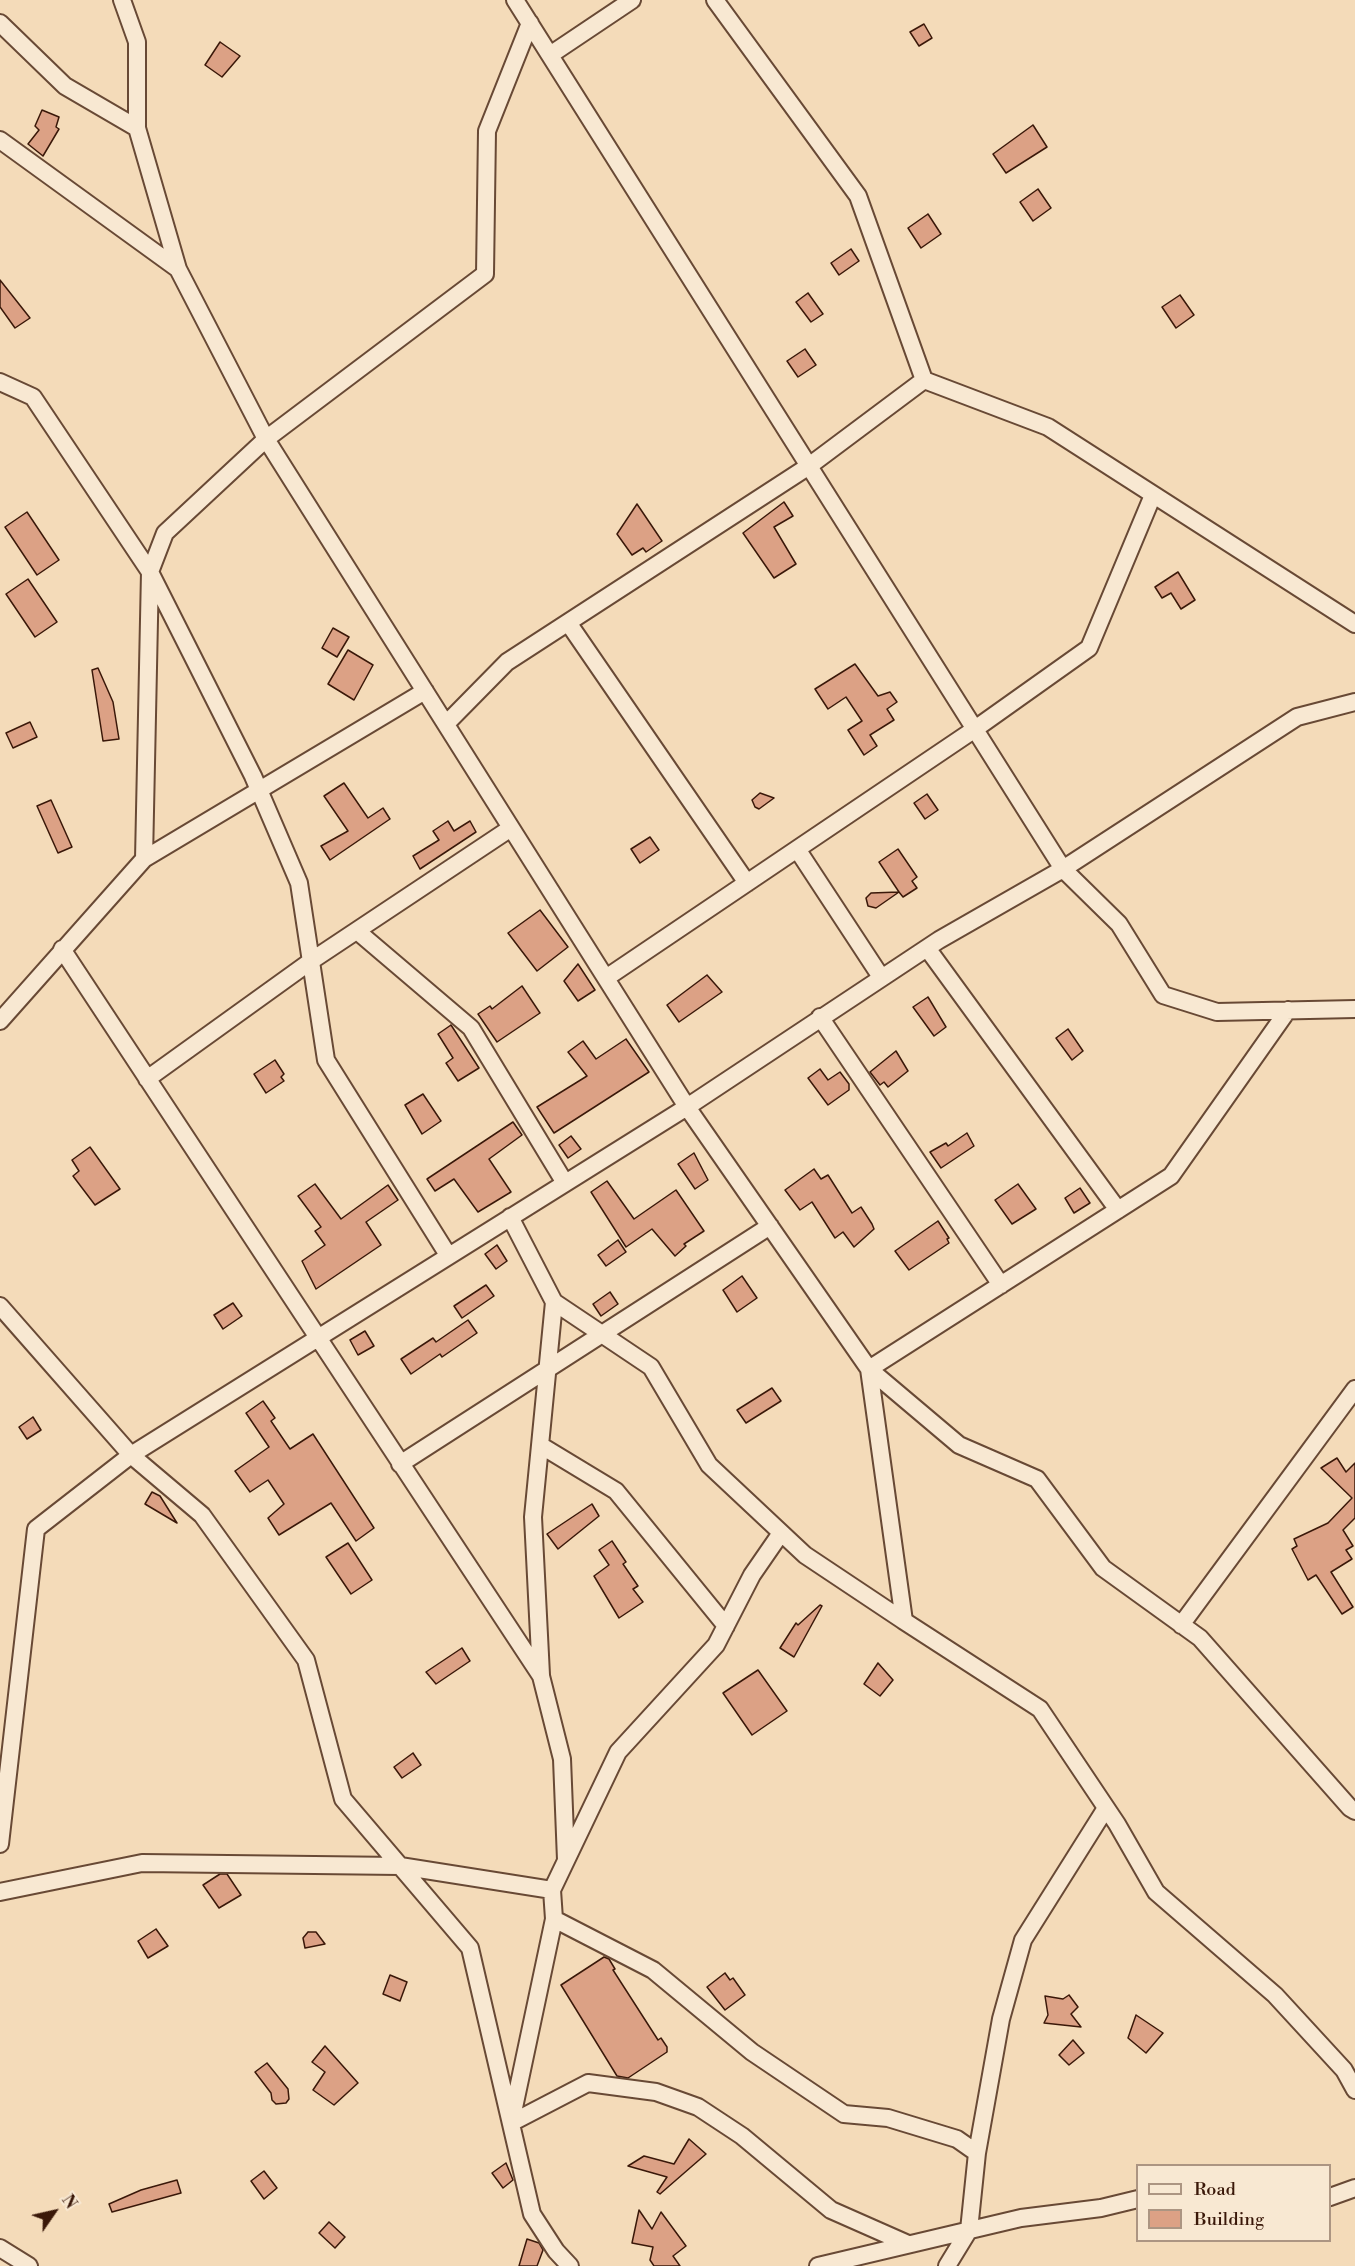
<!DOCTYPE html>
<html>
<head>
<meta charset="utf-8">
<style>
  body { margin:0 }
  #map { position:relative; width:1355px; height:2266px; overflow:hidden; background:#f4dbb9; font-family:"Libre Bodoni",serif }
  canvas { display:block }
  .legend { position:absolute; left:1136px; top:2164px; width:195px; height:78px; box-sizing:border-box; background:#f8e8d2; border:2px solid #ac9582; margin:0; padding:8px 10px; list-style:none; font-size:18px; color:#3a1809 }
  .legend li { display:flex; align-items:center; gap:12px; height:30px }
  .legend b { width:30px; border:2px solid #ac9582 }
  .north { position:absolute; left:24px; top:2182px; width:60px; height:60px; -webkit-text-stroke:4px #f8e8d2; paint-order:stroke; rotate:56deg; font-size:16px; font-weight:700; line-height:24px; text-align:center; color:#3a1809 }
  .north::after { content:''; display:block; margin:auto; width:21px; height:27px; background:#3a1809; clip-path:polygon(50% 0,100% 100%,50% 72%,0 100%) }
</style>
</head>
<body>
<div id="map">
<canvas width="1355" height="2266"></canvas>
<ul class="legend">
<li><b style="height:8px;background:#f8e8d2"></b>Road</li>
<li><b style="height:16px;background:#dca185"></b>Building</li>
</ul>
<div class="north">N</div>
</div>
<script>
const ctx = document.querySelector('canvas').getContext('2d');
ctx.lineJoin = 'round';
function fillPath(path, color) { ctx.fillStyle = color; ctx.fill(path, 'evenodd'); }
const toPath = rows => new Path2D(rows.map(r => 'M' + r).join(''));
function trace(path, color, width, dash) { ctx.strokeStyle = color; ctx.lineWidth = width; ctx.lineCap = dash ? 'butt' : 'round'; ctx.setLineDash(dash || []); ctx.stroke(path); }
const building = toPath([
  [924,24,932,38,919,46,910,32,924,24],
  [220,42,240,56,222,77,205,65,220,42],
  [42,110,59,117,56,127,59,129,43,156,28,144,39,130,35,126,42,110],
  [1033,125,1047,147,1006,173,993,154,1033,125],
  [1038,189,1051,208,1033,221,1020,202,1038,189],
  [928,214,941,234,921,248,908,228,928,214],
  [851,249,859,261,839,275,831,263,851,249],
  [0,280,30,318,15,328,0,307,0,280],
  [808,293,823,314,811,322,796,302,808,293],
  [1180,295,1194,315,1176,328,1162,307,1180,295],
  [805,349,816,365,798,377,787,361,805,349],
  [784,502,793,516,774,527,796,564,774,578,743,533,784,502],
  [637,504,662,541,646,552,643,548,632,555,617,534,637,504],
  [27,512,59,560,37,575,5,527,27,512],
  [1178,572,1195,600,1181,609,1171,593,1162,598,1155,587,1178,572],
  [28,579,57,622,35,637,6,594,28,579],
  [333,628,349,637,337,657,322,648,333,628],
  [348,650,373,665,354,700,328,684,348,650],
  [855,664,878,696,890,692,897,702,887,709,894,720,870,735,877,746,864,755,848,730,862,721,846,697,828,709,815,689,855,664],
  [98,668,113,702,119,739,103,741,92,670,98,668],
  [30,722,37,737,13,748,6,733,30,722],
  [344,783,368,818,383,808,390,819,330,860,321,846,348,831,324,796,344,783],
  [760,793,774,798,759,809,755,807,752,800,760,793],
  [927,794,938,810,925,819,914,803,927,794],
  [51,800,72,847,58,853,37,806,51,800],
  [448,821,454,831,470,821,476,832,420,869,413,856,439,840,433,831,448,821],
  [650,837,659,850,640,863,631,849,650,837],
  [898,849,917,877,912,881,917,888,903,897,899,892,876,908,868,906,866,898,871,893,899,892,879,862,898,849],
  [540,910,568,947,537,971,508,933,540,910],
  [578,964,595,990,578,1001,564,981,578,964],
  [707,975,722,992,679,1022,667,1005,707,975],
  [522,986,540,1013,497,1042,478,1014,490,1006,492,1009,522,986],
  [928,997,946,1027,934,1036,913,1007,928,997],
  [451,1025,479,1068,458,1081,446,1063,453,1058,438,1034,451,1025],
  [1068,1029,1083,1051,1072,1060,1056,1038,1068,1029],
  [626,1039,649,1072,554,1133,537,1107,587,1076,568,1052,583,1041,596,1059,626,1039],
  [896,1051,908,1071,888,1087,884,1082,880,1085,870,1072,896,1051],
  [275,1060,284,1074,281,1077,284,1081,266,1093,254,1074,275,1060],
  [820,1069,828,1080,840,1072,849,1084,849,1090,828,1105,808,1078,820,1069],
  [423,1094,441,1121,422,1134,405,1105,423,1094],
  [513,1122,522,1135,489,1159,511,1192,478,1212,454,1179,435,1191,427,1179,513,1122],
  [967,1133,974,1146,941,1168,930,1152,946,1143,948,1146,967,1133],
  [571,1136,581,1149,568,1158,559,1145,571,1136],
  [90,1147,120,1189,95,1205,73,1176,79,1171,72,1160,90,1147],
  [694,1153,708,1180,695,1189,678,1164,694,1153],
  [814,1169,821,1179,828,1175,852,1213,861,1207,872,1224,874,1229,854,1247,843,1232,835,1238,812,1202,800,1210,785,1190,814,1169],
  [607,1181,634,1219,676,1190,704,1231,684,1244,686,1246,675,1256,652,1229,626,1247,591,1192,607,1181],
  [315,1184,341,1219,388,1185,398,1200,366,1222,381,1245,316,1289,302,1261,325,1245,315,1231,321,1227,298,1196,315,1184],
  [1018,1184,1036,1209,1012,1224,995,1200,1018,1184],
  [1080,1188,1090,1203,1074,1213,1065,1198,1080,1188],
  [938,1221,949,1238,947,1239,949,1243,909,1270,895,1251,938,1221],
  [618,1240,626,1252,606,1266,598,1255,618,1240],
  [497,1245,507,1261,496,1269,485,1254,497,1245],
  [742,1276,757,1298,737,1312,723,1290,742,1276],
  [486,1285,494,1296,462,1318,454,1306,486,1285],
  [610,1292,618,1304,601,1316,593,1304,610,1292],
  [233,1303,242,1316,223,1329,214,1315,233,1303],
  [468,1320,477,1333,442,1357,440,1354,411,1374,401,1359,433,1338,436,1342,468,1320],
  [365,1331,374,1346,358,1355,350,1340,365,1331],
  [772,1388,781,1401,746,1423,737,1410,772,1388],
  [263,1401,275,1418,271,1421,290,1449,313,1434,374,1528,356,1541,331,1503,279,1535,268,1518,284,1504,268,1480,250,1492,235,1471,269,1447,246,1413,263,1401],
  [33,1417,41,1430,27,1439,19,1427,33,1417],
  [1337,1458,1346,1472,1355,1463,1355,1518,1343,1530,1353,1546,1346,1550,1352,1559,1331,1572,1353,1607,1342,1614,1316,1575,1308,1580,1292,1549,1297,1546,1294,1539,1328,1523,1352,1498,1321,1468,1337,1458],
  [152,1492,160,1496,177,1523,145,1504,152,1492],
  [592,1504,599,1516,558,1549,547,1534,592,1504],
  [612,1541,626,1562,623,1564,638,1586,633,1589,643,1602,619,1618,594,1576,609,1565,599,1550,612,1541],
  [348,1543,372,1580,351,1594,326,1557,348,1543],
  [820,1605,822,1606,794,1657,780,1648,796,1623,798,1625,820,1605],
  [462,1648,470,1661,436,1684,426,1672,462,1648],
  [878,1663,893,1680,880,1696,864,1684,878,1663],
  [758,1670,787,1711,752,1735,723,1693,758,1670],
  [413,1753,421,1765,402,1778,394,1767,413,1753],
  [220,1874,227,1874,241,1895,219,1908,203,1885,220,1874],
  [156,1929,168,1946,148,1958,138,1941,156,1929],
  [308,1932,316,1932,325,1944,305,1948,303,1938,308,1932],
  [604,1957,609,1959,615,1969,613,1970,658,2040,661,2038,667,2047,667,2052,628,2078,617,2076,561,1985,604,1957],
  [725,1973,730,1980,733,1978,745,1995,725,2010,707,1987,725,1973],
  [390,1975,407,1982,400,2001,383,1994,390,1975],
  [1069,1995,1078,2007,1071,2014,1081,2027,1044,2023,1048,2015,1045,1996,1063,1999,1069,1995],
  [1136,2015,1163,2033,1146,2053,1128,2038,1136,2015],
  [1073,2040,1084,2053,1069,2065,1059,2055,1073,2040],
  [325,2046,358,2083,334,2105,313,2090,325,2072,312,2062,325,2046],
  [267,2063,288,2089,289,2099,286,2103,276,2104,272,2100,271,2093,255,2072,267,2063],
  [689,2139,706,2154,660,2194,657,2192,667,2177,628,2166,644,2156,674,2164,689,2139],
  [506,2163,513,2180,503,2188,492,2173,506,2163],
  [264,2171,277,2188,264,2199,251,2181,264,2171],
  [177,2180,181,2193,112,2212,109,2204,141,2190,177,2180],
  [639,2210,652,2229,661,2212,686,2246,673,2256,680,2266,654,2266,650,2260,653,2247,632,2243,639,2210],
  [329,2222,345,2237,335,2248,319,2233,329,2222],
  [527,2239,539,2243,543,2250,537,2266,519,2266,527,2239]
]);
fillPath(building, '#dca185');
trace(building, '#3a1809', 1.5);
const minor = toPath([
  [122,0,137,42,137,128,178,269,266,439,687,1107,869,1369,959,1445,1037,1479,1103,1568,1200,1638,1350,1808,1355,1811],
  [515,0,1063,869,1297,717,1355,702],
  [715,0,858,196,924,380],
  [0,23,65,86,137,128],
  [550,55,632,0],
  [0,140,178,269],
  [0,382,33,397,150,572,144,859,0,1021],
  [569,624,747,883],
  [446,724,507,662,809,466,924,380,1048,427,1355,624],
  [797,849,881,977],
  [144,859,425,691],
  [357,931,471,1028,565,1183],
  [927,948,1118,1210],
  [62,949,541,1676,562,1759,566,1860],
  [606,978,975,729,1089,648,1153,495],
  [1288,1010,1171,1176,869,1369,904,1621,1040,1709,1117,1824,1156,1892,1275,1995,1344,2070,1355,2090],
  [820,1017,1001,1285],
  [147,1079,311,961,511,828],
  [510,1217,554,1302,533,1517,541,1675],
  [448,1255,326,1060,299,883,253,776,150,572,165,533,266,439,485,274,487,131,530,23],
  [554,1302,651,1367,709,1465,805,1555,904,1621],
  [0,1306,131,1455,36,1529,0,1844],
  [540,1445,616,1491,726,1626],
  [400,1464,770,1226],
  [781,1533,752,1575,716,1645,618,1752,552,1890,554,1919,653,1970,752,2052,844,2114,888,2118,957,2139,977,2153],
  [1181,1625,1355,1389],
  [0,1892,142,1863,400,1866,552,1890],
  [512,2117,554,1919],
  [511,2123,588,2083,656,2092,698,2107,742,2136,831,2210,908,2244],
  [1330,2197,1355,2188],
  [0,2248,29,2266],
  [570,2266,556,2251,532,2214,470,1948,343,1799,306,1660,202,1515,131,1455,687,1107,939,940,1063,869,1119,924,1163,995,1217,1012,1355,1009],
  [818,2266,1021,2218,1101,2208,1138,2199],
  [947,2266,969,2230,977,2153,1001,2019,1023,1940,1106,1808]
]);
trace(minor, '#684935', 20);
trace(minor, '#f8e8d2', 16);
</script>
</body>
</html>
